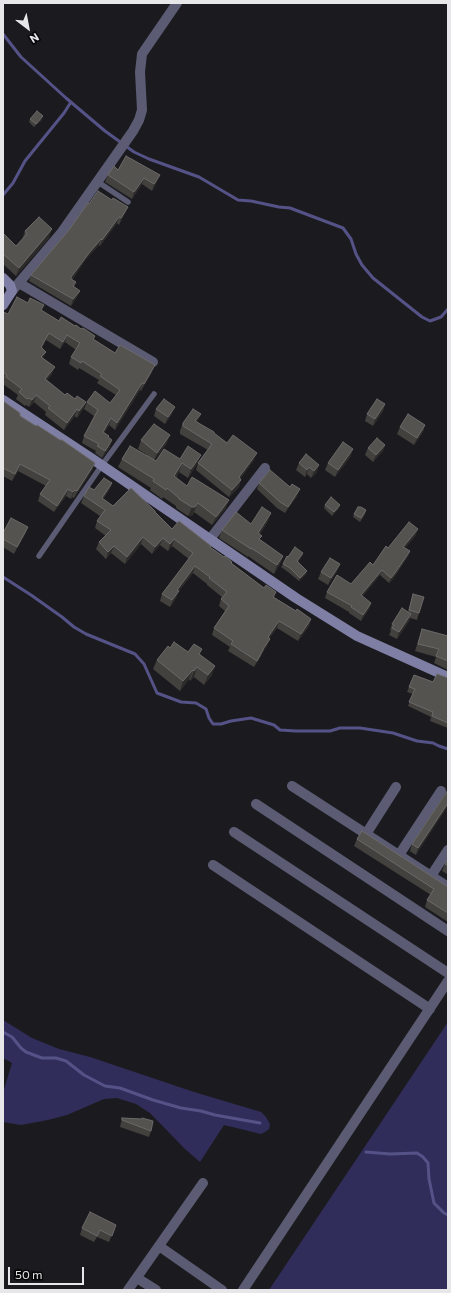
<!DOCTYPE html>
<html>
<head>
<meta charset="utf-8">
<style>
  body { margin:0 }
  #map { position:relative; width:451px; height:1293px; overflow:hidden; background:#1b1b1f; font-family:Commissioner,sans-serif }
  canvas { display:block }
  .frame { position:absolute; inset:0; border:4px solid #e7e7ea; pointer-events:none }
  .north { position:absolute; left:8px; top:8px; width:40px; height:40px; -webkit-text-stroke:3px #060608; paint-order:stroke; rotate:148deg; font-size:11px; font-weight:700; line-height:16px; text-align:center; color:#e7e7ea }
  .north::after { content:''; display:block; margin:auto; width:14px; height:18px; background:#e7e7ea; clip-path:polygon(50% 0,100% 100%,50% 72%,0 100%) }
  .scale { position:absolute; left:8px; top:1267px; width:76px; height:18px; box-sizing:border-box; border:2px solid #e7e7ea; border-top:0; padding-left:5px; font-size:12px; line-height:14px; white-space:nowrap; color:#e7e7ea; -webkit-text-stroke:3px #060608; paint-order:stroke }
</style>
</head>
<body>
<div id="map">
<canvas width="451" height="1293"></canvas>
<div class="frame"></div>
<div class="north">N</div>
<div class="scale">50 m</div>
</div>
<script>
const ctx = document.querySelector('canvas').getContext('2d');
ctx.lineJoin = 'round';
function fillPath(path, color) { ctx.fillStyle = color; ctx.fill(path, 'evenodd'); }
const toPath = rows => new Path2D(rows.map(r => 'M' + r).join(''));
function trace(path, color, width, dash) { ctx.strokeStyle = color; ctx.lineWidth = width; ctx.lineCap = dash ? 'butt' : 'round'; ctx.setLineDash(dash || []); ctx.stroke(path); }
fillPath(toPath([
  [3,1020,32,1038,59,1049,90,1057,194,1092,261,1112,266,1117,270,1124,269,1129,265,1132,261,1134,224,1125,200,1162,184,1148,150,1113,136,1104,117,1098,104,1099,67,1115,48,1120,21,1125,3,1122,3,1093,12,1063,3,1058],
  [448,1022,448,1290,269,1290]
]), '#312d5a');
trace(toPath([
  [3,34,21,57,66,98,105,131,134,152,149,159,199,177,238,200,251,201,279,207,290,208,343,228,351,239,356,254,362,265,373,278,422,317,430,321,441,317,448,309],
  [3,195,13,183,25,161,64,113,71,102],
  [3,577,31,595,62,617,74,627,86,634,135,654,144,664,157,693,181,702,196,703,206,709,209,718,213,724,221,724,231,721,251,718,274,725,280,730,296,731,330,731,340,728,360,728,393,733,417,741,433,743,439,746,448,749],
  [3,1032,12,1037,21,1048,26,1052,42,1058,56,1058,66,1061,84,1075,105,1086,120,1088,153,1100,181,1108,201,1111,215,1115,260,1123],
  [366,1152,390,1154,417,1153,423,1157,428,1163,429,1179,434,1203,444,1213,448,1215]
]), '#555287', 3);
trace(toPath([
  [98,182,128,202],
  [39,556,102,465,154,394]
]), '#5b5b73', 5.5);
trace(toPath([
  [19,283,153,362],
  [12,291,62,232,133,131,139,120,142,110,140,72,142,54,177,3],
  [210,539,265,468],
  [292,786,448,887],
  [256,804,448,931],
  [234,832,448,973],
  [366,834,396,787],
  [399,855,441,791],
  [213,865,430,1009],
  [431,876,448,850],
  [159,1246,222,1290],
  [137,1278,156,1290],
  [128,1290,203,1183],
  [243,1290,448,981]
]), '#5b5b73', 10);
trace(toPath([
  [3,278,10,285,12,291,3,305],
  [3,400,94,460,296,598,357,636,448,677]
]), '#7f7fa5', 10);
fillPath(toPath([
  [30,119,42,120,34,127,29,122],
  [118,170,157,182,152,191,142,184,132,199,105,182,108,175],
  [112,200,128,207,119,225,117,223,100,246,99,245,86,259,72,280,76,282,74,287,77,297,71,306,29,281,31,275,69,230,89,204],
  [25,231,49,238,16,276,3,264,3,233,16,246,22,240],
  [42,311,59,321,75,326,95,336,93,340,115,353,152,372,141,391,140,390,115,430,109,425,104,433,108,437,110,447,102,458,95,453,96,451,82,443,84,436,94,416,84,409,87,402,110,403,116,395,97,383,99,380,79,368,78,370,69,364,71,357,76,350,65,342,60,349,46,340,42,348,43,358,52,374,47,380,65,395,75,399,86,402,83,409,77,418,75,416,64,430,45,415,46,412,34,402,29,407,26,405,25,406,16,399,18,395,3,384,4,382,3,381,3,312,8,314],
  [3,401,20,416,93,469,74,498,72,497,71,499,66,496,54,512,38,501,40,494,46,486,18,471,12,481,3,476],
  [385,404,383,411,373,426,365,421,367,414],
  [156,409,172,414,165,424,154,416],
  [198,421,197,422,227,443,254,460,240,479,239,487,229,497,196,470,198,463,208,450,180,434,180,431,183,423],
  [425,425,423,432,414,445,397,434,400,427],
  [141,440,167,443,154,460,156,461,180,459,197,464,188,478,179,472,176,478,187,486,226,508,212,525,194,512,192,516,188,516,176,508,176,506,163,497,162,499,150,490,151,488,118,467,122,459,147,455,138,449],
  [385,445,383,451,373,462,365,455,368,448],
  [306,454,317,472,311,478,307,474,305,477,296,470,299,463],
  [351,456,335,477,325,470,328,463],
  [112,483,109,490,103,499,113,506,155,512,172,529,210,548,224,557,232,562,231,564,264,588,276,592,274,597,296,611,311,619,309,626,298,641,277,628,269,638,267,646,262,653,261,656,254,667,228,651,230,647,212,635,214,628,225,611,219,606,221,599,222,597,207,585,207,584,193,573,178,592,176,598,170,607,160,601,162,594,189,559,172,546,168,551,160,545,152,554,141,544,125,564,111,553,106,559,96,549,99,542,106,536,95,528,97,521,100,516,81,503,84,496,94,490],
  [259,483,297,496,285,513,277,508,257,489],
  [325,505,339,508,332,516,324,508],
  [366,510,365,514,360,522,353,517,354,514],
  [268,521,260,534,260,540,283,556,280,564,274,574,248,556,248,557,219,538,222,530,251,524],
  [28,527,25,534,14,554,3,547,3,533],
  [416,535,405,548,410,551,408,556,393,579,389,583,380,575,362,597,371,603,369,609,361,621,349,613,349,612,325,598,327,592,351,584,373,565,388,548],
  [303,553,302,556,298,562,306,574,299,581,288,572,281,567,283,564,288,557],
  [337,571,328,585,318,579,321,572],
  [413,594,419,613,417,620,410,618,409,621,397,639,389,635,391,631,390,630,392,624,408,612],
  [422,629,448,636,448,670,434,663,436,657,415,651],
  [170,648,200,654,212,675,204,685,194,677,190,681,189,679,180,691,153,669,157,660],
  [414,675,433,682,448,678,448,728,430,721,431,717,408,706,413,694,407,692],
  [448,790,416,855,410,851,412,844],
  [357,839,448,887,448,922,425,907,427,900,431,895,354,846],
  [448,859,448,873,447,874,442,871,445,864],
  [122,1118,151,1131,149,1137,120,1127],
  [116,1225,109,1242,97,1237,94,1242,80,1235,82,1228]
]), '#43413e');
fillPath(toPath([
  [43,116,42,120,34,127,36,124],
  [160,175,157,182,152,191,154,184],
  [144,178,142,184,132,199,134,192],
  [128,207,119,225,121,218],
  [119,217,117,223,100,246,102,240],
  [52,229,49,238,16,276,19,268],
  [101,239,99,245,86,259,69,284,71,277,89,253],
  [80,291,77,297,71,306,73,299],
  [49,333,46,340,38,354,41,347],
  [67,335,65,342,60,349,63,342],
  [46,352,43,359,41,357],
  [155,365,152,372,141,391,144,384],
  [55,367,52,374,43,386,45,379],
  [142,383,140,390,115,430,117,423],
  [36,395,34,402,29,407,32,400],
  [86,402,83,409,77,418,79,411],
  [385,404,383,411,373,426,375,419],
  [175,407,172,414,165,424,168,417],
  [77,409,75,416,64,430,67,423],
  [201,414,198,421,193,429,195,421],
  [111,418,109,425,100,439,103,432],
  [425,425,423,432,414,445,417,438],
  [170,435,167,443,154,461,157,453],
  [112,440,110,447,102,458,105,451],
  [385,445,383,451,373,462,376,455],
  [353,449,351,456,335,477,338,470],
  [257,453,254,460,236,485,239,477],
  [201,455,197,464,188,478,191,469],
  [95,463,93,469,74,498,77,491],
  [182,463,179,472,171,485,174,476],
  [20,464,18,471,12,481,15,474],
  [319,465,317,472,311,478,314,471],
  [309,467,307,474,305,477,307,470],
  [241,480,239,487,229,497,232,490],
  [112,483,109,490,99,505,102,498],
  [68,489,66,496,54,512,57,506],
  [300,489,297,496,285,513,288,507],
  [75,490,72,497,71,499,73,492],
  [229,500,226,508,212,525,216,517],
  [198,503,194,512,192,516,188,516,192,507],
  [340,505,339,508,332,516,334,512],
  [271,513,268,521,255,541,258,533],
  [28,527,25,534,14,554,17,547],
  [418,529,416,535,401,553,403,547],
  [143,537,141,544,125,564,127,557],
  [163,538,160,545,152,554,155,547],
  [174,539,172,546,168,551,170,544],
  [114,546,111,553,106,559,108,552],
  [410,551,408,556,393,579,389,583,391,578],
  [303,553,302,556,296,564,297,561],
  [283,556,280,564,274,574,277,565],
  [340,564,337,571,328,585,331,578],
  [195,566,193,573,178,592,176,598,170,607,177,590],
  [382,570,380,575,359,601,361,595],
  [307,571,306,574,299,581,300,578],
  [371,603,369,609,361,621,363,615],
  [411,614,409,621,397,639,399,632],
  [311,619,309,626,298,641,301,634],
  [279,621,277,628,265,644,268,637],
  [270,639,267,646,262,653,261,656,254,667,263,649],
  [215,666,212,675,204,685,208,675],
  [197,667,194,677,190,681,194,671],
  [193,670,189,679,180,691,183,681],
  [448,803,448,806,416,855,418,848]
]), '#2c2b2a');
const building = toPath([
  [37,111,43,116,36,124,30,119,37,111],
  [126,156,160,175,154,184,144,178,134,192,108,175,114,166,118,170,126,156],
  [98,191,112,200,113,198,128,207,121,218,119,217,102,240,101,239,89,253,71,277,71,279,76,282,73,286,80,291,73,299,31,275,69,230,88,203,89,204,98,191],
  [39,217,52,229,19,268,3,254,3,233,16,246,27,234,25,231,39,217],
  [17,297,28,303,30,298,44,305,41,310,59,321,61,317,75,326,76,325,81,329,83,328,95,336,93,339,115,353,120,345,155,365,144,384,142,383,117,423,111,418,103,432,109,436,108,437,112,440,105,451,97,446,99,444,84,436,98,410,87,402,95,391,110,403,120,390,100,376,102,374,82,361,81,363,71,357,80,343,67,335,63,342,49,333,41,347,46,352,41,357,55,367,45,379,65,395,67,393,75,399,77,396,86,402,79,411,77,409,67,423,48,408,50,406,36,395,32,400,29,398,27,399,19,392,22,389,6,377,7,375,3,372,3,312,8,314,17,297],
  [164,399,175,407,168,417,156,409,164,399],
  [377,399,385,404,375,419,367,414,377,399],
  [3,401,20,413,20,416,36,426,37,425,60,440,62,440,95,463,77,491,75,490,73,492,68,489,57,506,40,494,50,480,20,464,15,474,3,468,3,401],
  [193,409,201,414,195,421,214,432,214,433,227,443,233,435,257,453,239,477,241,480,232,490,198,463,212,444,183,426,183,423,193,409],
  [408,414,425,425,417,438,400,427,408,414],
  [154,424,170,435,157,453,141,440,154,424],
  [377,438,385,445,376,455,368,448,377,438],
  [343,442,353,449,338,470,328,463,343,442],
  [130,446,156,461,164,449,180,459,188,446,201,455,191,469,182,463,174,476,187,486,192,477,229,500,216,517,198,503,195,507,192,507,179,499,179,498,167,488,166,490,153,481,154,479,122,459,130,446],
  [306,454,319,465,314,471,309,467,307,470,299,463,306,454],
  [270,470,290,487,292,484,300,489,288,507,280,502,259,483,270,470],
  [104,478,112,483,102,498,113,506,131,488,155,511,155,512,172,529,179,521,211,546,210,547,224,557,225,556,232,562,231,563,264,588,266,585,276,592,273,597,296,611,297,609,311,619,301,634,279,621,268,637,270,639,263,649,263,650,257,661,231,644,233,641,214,628,229,606,221,599,227,592,209,578,210,577,195,566,177,590,179,591,172,600,162,594,193,553,174,539,170,544,163,538,155,547,143,537,127,557,114,546,108,552,99,542,111,530,97,521,105,510,84,496,89,487,94,490,104,478],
  [331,497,340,505,334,512,325,505,331,497],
  [262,507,271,513,258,533,262,536,259,539,283,556,277,565,251,548,251,549,222,530,236,512,251,524,262,507],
  [358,507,361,507,366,510,361,518,354,514,358,507],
  [11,518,28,527,17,547,3,539,3,533,11,518],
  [409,522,418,529,403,547,410,551,395,573,391,578,382,570,361,595,371,603,363,615,351,607,352,606,327,592,337,575,351,584,370,562,373,565,386,546,388,548,409,522],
  [295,547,303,553,297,561,307,571,300,578,290,568,283,564,287,556,288,557,295,547],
  [330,558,340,564,331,578,321,572,330,558],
  [413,594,424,597,419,613,409,610,413,594],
  [402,608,411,614,399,632,392,628,394,625,392,624,402,608],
  [422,629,448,636,448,661,436,656,439,649,418,644,422,629],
  [174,642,188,652,194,644,202,649,199,654,215,666,208,675,197,667,194,671,193,670,183,681,157,660,168,646,170,648,174,642],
  [437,674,448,678,448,723,432,716,433,712,409,702,415,689,409,687,414,675,433,682,437,674],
  [448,790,448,803,418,848,412,844,448,790],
  [362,831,448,887,448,913,427,900,434,889,357,839,362,831],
  [448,859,448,866,445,864,448,859],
  [122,1118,142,1119,142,1118,153,1121,151,1131,122,1120,122,1118],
  [90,1212,116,1225,112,1236,100,1230,97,1236,82,1228,90,1212]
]);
fillPath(building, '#555350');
trace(building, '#6c6a68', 1);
</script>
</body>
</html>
